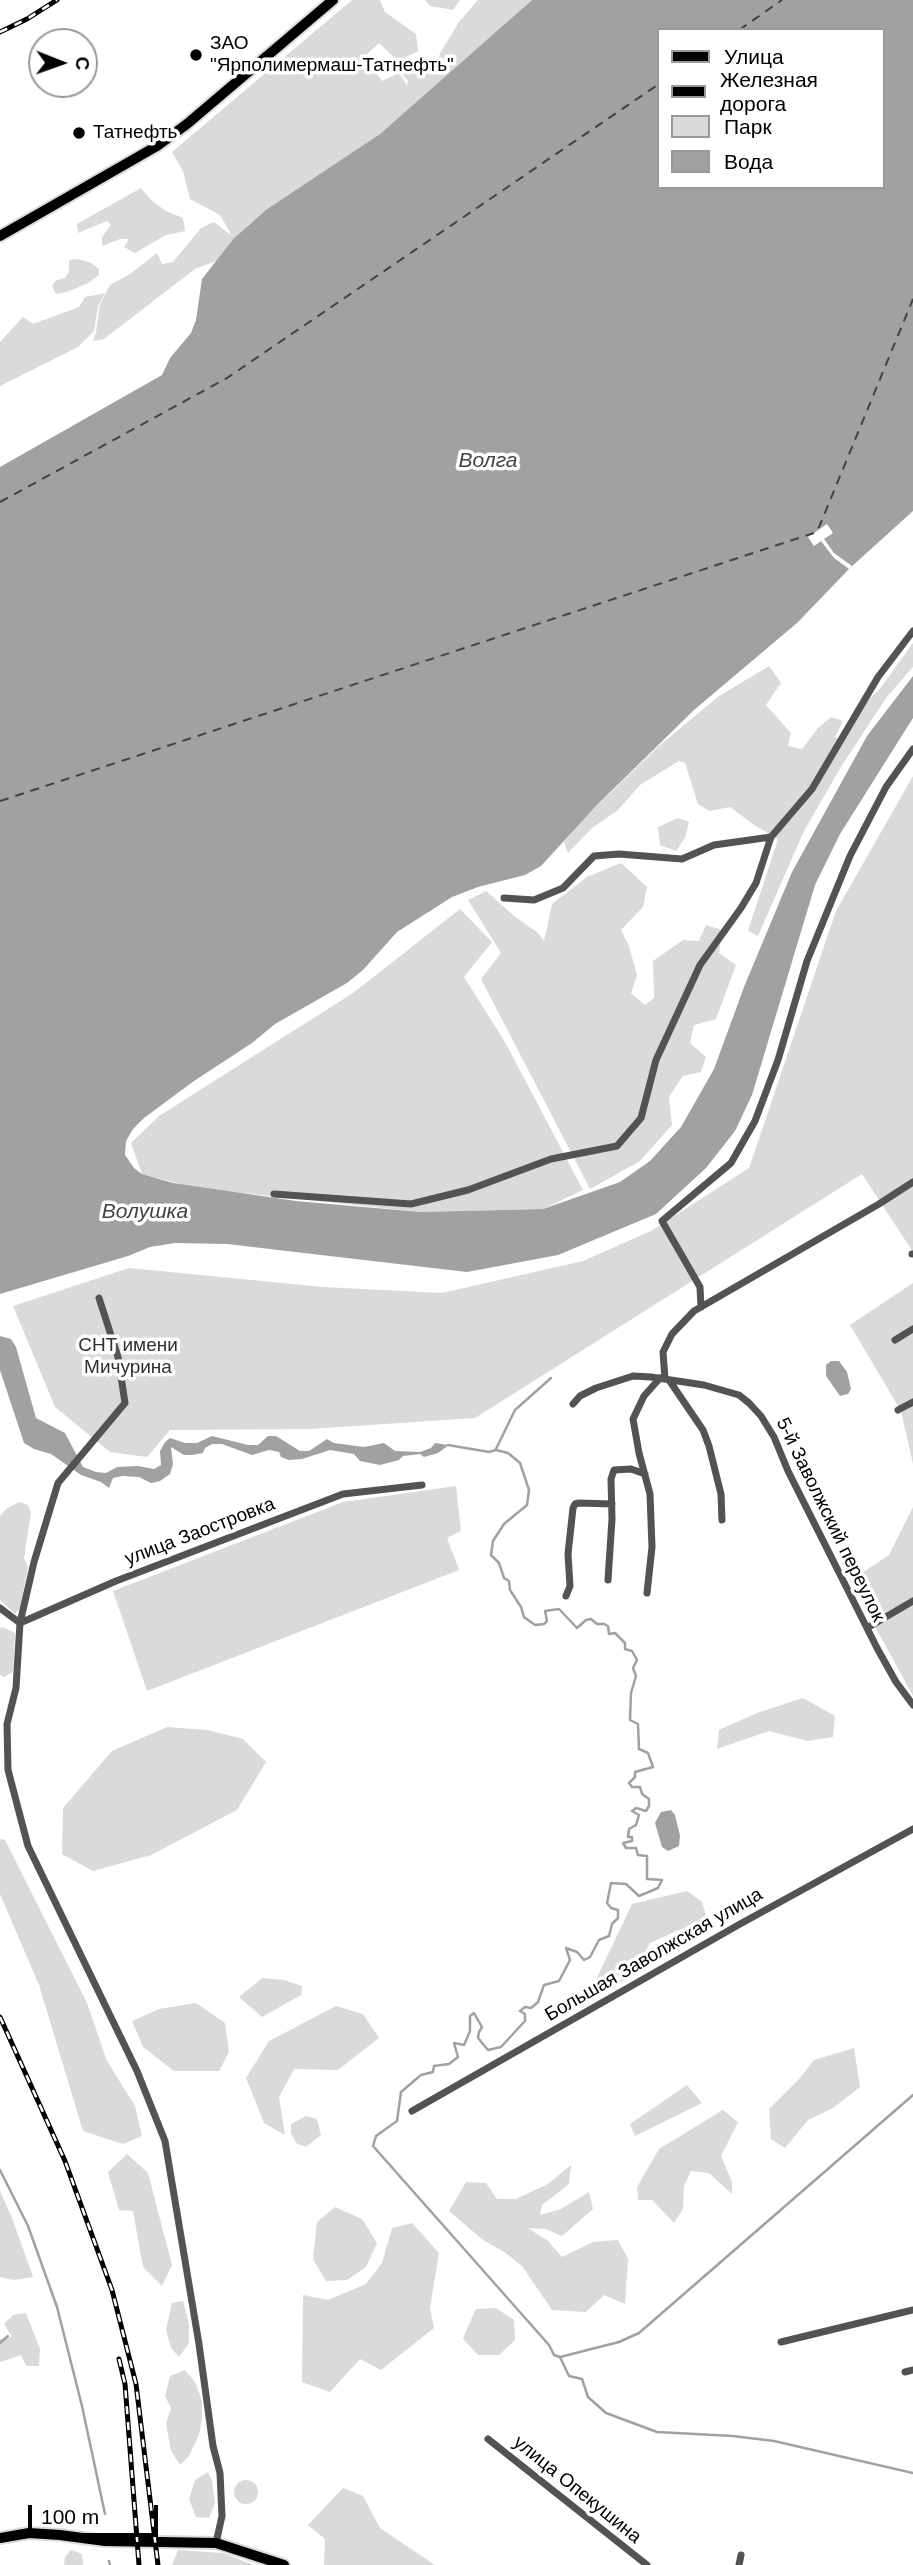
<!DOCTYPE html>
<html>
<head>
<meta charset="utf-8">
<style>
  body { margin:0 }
  #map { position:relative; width:913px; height:2565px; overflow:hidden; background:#fff; font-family:Helvetica,sans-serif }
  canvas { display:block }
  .legend { position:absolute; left:657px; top:28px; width:228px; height:161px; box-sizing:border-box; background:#fff; border:2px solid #999; margin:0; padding:9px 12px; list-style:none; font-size:21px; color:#000 }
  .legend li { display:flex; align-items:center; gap:14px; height:35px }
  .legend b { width:35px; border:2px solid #999 }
  .north { position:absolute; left:28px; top:28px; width:70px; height:70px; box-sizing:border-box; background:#fff; border:2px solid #999; border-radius:50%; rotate:91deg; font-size:19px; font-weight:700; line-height:28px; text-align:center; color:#000 }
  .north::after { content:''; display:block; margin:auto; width:24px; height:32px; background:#000; clip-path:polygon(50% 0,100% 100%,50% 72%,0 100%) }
  .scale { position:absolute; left:28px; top:2505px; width:130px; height:32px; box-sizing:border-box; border:4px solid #000; border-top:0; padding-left:9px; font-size:21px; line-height:24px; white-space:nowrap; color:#000; -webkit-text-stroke:5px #fff; paint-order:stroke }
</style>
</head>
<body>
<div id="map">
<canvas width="913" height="2565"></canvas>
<ul class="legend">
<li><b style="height:9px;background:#000"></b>Улица</li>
<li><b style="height:9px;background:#000"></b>Железная дорога</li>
<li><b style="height:19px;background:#dadada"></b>Парк</li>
<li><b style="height:19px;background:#a1a1a1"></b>Вода</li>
</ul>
<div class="north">С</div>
<div class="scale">100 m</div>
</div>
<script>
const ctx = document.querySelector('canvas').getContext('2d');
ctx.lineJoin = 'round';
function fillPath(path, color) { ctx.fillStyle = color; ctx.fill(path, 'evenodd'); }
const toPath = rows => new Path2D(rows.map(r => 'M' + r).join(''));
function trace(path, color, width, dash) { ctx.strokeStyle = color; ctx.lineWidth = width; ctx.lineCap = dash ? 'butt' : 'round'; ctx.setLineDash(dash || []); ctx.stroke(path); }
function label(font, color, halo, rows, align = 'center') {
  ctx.font = font + ' Helvetica,sans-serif'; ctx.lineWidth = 7; ctx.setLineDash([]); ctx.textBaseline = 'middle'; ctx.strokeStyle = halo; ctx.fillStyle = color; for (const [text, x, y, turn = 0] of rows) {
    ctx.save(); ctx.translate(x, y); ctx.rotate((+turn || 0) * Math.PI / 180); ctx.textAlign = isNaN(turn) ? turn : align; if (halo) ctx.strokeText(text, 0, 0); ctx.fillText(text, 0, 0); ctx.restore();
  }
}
fillPath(toPath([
  [352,0,380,0,385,12,416,34,418,51,398,61,379,43,364,57,382,81,399,73,407,85,408,81,402,74,410,64,424,56,437,67,440,53,459,22,478,0,532,0,380,134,250,223,234,238,216,261,195,269,104,339,93,341,96,332,100,304,110,285,130,274,157,253,162,264,173,262,201,228,214,222,232,236,220,215,190,199,183,171,172,152],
  [425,0,460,0,453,10,430,6],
  [141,188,151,200,166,211,183,218,185,231,166,235,135,253,124,247,129,239,120,239,102,246,102,237,111,225,107,221,78,233,77,224],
  [78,259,91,263,99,269,99,275,88,283,67,292,56,294,52,286,55,281,65,278,69,272,69,260],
  [105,293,98,306,94,331,78,347,0,386,0,342,23,317,33,324,79,307,85,297],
  [913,643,913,667,886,698,841,767,804,831,758,936,748,931,778,839,754,825,730,807,709,811,698,804,685,763,679,761,640,785,618,810,592,828,568,853,564,842,578,824,660,745,719,696,769,666,781,683,766,705,791,733,788,746,802,749,818,728,831,717,843,721,835,737,844,741,856,711,879,690],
  [913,776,913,1252,862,1174,475,1418,310,1429,170,1430,147,1457,110,1452,55,1407,13,1306,129,1268,323,1287,442,1293,583,1261,651,1231,749,1168,836,911],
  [678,818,689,822,685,838,676,851,660,845,658,827],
  [621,863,647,887,643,907,621,930,629,946,637,975,631,993,645,1005,654,998,653,961,683,940,699,941,706,925,722,930,719,953,736,965,716,1019,694,1025,690,1043,706,1057,701,1072,683,1076,669,1097,672,1125,640,1161,590,1189,481,979,501,953,468,900,486,891,513,915,538,933,544,941,552,904,587,877],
  [460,909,492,942,464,977,505,1042,583,1190,543,1209,420,1212,196,1188,142,1174,131,1143,159,1116,353,993],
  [913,1283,913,1464,901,1411,850,1325],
  [456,1486,461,1531,447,1538,459,1570,147,1691,113,1591,343,1502],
  [19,1502,28,1505,31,1512,24,1558,28,1567,20,1608,15,1614,0,1600,0,1516,6,1509],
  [913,1507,913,1696,850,1581,889,1555],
  [2,1627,15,1633,13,1672,4,1677,0,1675,0,1629],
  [803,1698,835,1716,833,1737,808,1741,769,1731,717,1749,719,1730,757,1713],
  [167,1727,207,1730,243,1739,266,1762,237,1810,151,1855,93,1871,62,1854,63,1808,112,1751],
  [0,1839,5,1840,87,2003,107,2061,135,2106,142,2136,123,2144,83,2131,39,1985,0,1894],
  [687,1891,702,1902,709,1925,681,1929,650,1943,632,1976,599,1996,593,1986,632,1904],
  [262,1978,284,1980,302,1986,301,1995,262,2017,239,1997],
  [196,2003,225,2023,229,2052,219,2071,174,2071,143,2047,132,2021,159,2009],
  [336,2006,363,2014,379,2038,338,2070,294,2069,279,2097,285,2135,264,2123,246,2078,269,2041],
  [854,2048,860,2087,833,2108,808,2120,785,2148,771,2139,769,2109,800,2078,814,2060],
  [687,2085,702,2103,635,2136,630,2124],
  [723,2110,738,2122,721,2156,732,2182,732,2194,709,2173,691,2171,684,2186,683,2209,674,2223,652,2200,638,2200,637,2187,659,2149],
  [306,2116,317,2119,321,2135,306,2147,296,2143,291,2133,291,2124],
  [127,2154,148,2173,172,2265,162,2286,143,2267,133,2211,119,2210,108,2172],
  [571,2165,569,2184,542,2205,540,2215,561,2209,589,2192,593,2209,562,2236,546,2229,528,2228,548,2241,562,2257,593,2242,618,2240,628,2259,625,2304,604,2295,586,2312,552,2310,522,2266,504,2252,483,2240,449,2211,466,2182,486,2183,497,2199,516,2199,548,2184],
  [0,2191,12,2218,33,2277,14,2280,0,2277],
  [335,2207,362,2219,377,2243,366,2267,347,2280,326,2281,313,2259,317,2222],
  [412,2223,439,2253,430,2308,434,2328,381,2370,360,2359,330,2392,302,2382,303,2295,328,2300,366,2284,382,2263,392,2228],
  [183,2301,189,2324,189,2343,179,2357,171,2348,166,2330,172,2303],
  [496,2308,514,2320,515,2340,499,2355,478,2355,463,2339,466,2331,476,2309],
  [26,2313,40,2349,39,2366,26,2366,21,2355,0,2362,0,2339,12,2337,4,2324,13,2315],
  [185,2370,195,2382,202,2401,202,2419,199,2435,189,2456,180,2465,171,2451,166,2423,171,2408,165,2396,170,2376],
  [208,2472,212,2481,215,2503,209,2518,196,2517,189,2499,195,2480],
  '234 2492a12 12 0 1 1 24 0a12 12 0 1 1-24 0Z',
  [343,2488,363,2496,380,2528,435,2565,324,2565,325,2539,308,2525],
  [71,2550,82,2554,83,2565,64,2565,65,2557],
  [178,2550,222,2553,254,2565,172,2565]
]), '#dadada');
fillPath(toPath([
  [532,0,913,0,913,511,850,568,797,623,694,710,595,807,541,866,525,875,478,887,452,897,397,932,363,970,347,983,275,1024,252,1043,194,1081,144,1118,133,1129,126,1141,125,1155,134,1168,142,1174,173,1183,296,1201,420,1212,543,1209,620,1182,650,1161,681,1127,714,1069,744,987,792,872,867,736,913,676,913,718,840,834,815,885,752,1095,735,1131,706,1168,656,1214,558,1255,467,1272,227,1244,175,1243,150,1247,128,1256,0,1294,0,467,162,375,170,358,191,333,196,320,202,279,234,238,266,210,380,134],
  [659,30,883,30,883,187,659,187],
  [0,1336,11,1339,16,1347,36,1418,65,1433,83,1467,96,1472,106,1473,117,1467,138,1466,154,1469,161,1465,160,1451,165,1442,170,1438,185,1443,197,1443,212,1436,248,1445,258,1445,268,1436,276,1436,300,1451,309,1451,327,1439,334,1443,364,1447,384,1443,395,1451,420,1452,431,1448,435,1443,449,1445,438,1453,424,1457,420,1454,403,1456,399,1460,380,1465,360,1461,354,1454,330,1450,302,1459,289,1460,281,1457,279,1452,269,1450,252,1455,222,1444,212,1444,205,1448,203,1453,192,1455,184,1455,171,1447,173,1464,170,1474,160,1481,151,1483,139,1477,122,1476,113,1478,109,1488,101,1482,81,1475,51,1454,34,1449,24,1443,0,1370],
  [831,1361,839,1361,847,1372,851,1389,848,1394,840,1396,826,1376,826,1365],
  [671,1810,675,1815,680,1836,679,1846,668,1851,662,1847,655,1823,661,1812]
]), '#a1a1a1');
fillPath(toPath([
  [827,524,833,533,824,539,834,553,852,566,849,569,834,558,821,541,814,546,808,537]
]), '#fff');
trace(toPath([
  [448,1445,489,1452,496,1450,508,1453,520,1463,529,1490,527,1505,504,1524,493,1541,491,1555,499,1563,504,1578,509,1581,510,1590,521,1607,524,1617,535,1625,544,1624,547,1621,545,1611,559,1609,577,1628,586,1620,591,1619,597,1624,604,1624,608,1626,609,1634,615,1633,625,1643,625,1649,632,1651,637,1660,633,1668,636,1676,631,1693,630,1720,638,1724,639,1749,648,1753,653,1767,635,1772,635,1777,629,1783,632,1787,640,1787,642,1794,649,1799,649,1806,646,1811,636,1808,632,1811,639,1815,636,1825,629,1829,628,1837,632,1837,632,1841,623,1843,626,1848,636,1848,638,1855,647,1856,647,1879,662,1880,658,1888,639,1896,626,1884,611,1883,607,1903,611,1908,618,1910,618,1918,612,1924,609,1936,599,1940,590,1957,584,1960,577,1952,566,1948,570,1960,559,1981,544,1985,538,2002,531,2008,525,2007,520,2011,525,2014,525,2021,501,2047,488,2050,478,2038,479,2032,482,2027,474,2013,470,2016,470,2031,464,2045,454,2043,458,2057,449,2064,434,2066,433,2072,421,2075,401,2092,397,2121,376,2136,373,2146,549,2345,554,2355,560,2357,569,2376,582,2379,588,2397,606,2413,657,2432,733,2436,774,2441,913,2473],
  [496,1449,515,1410,551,1378],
  [0,2170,28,2226,57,2307,82,2406,105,2514],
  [0,2343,8,2336],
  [560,2357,619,2342,639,2333,913,2095],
  [109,2561,110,2565]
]), '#a1a1a1', 2.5);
trace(toPath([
  [739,30,782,0],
  [0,502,227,378,659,84],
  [0,801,817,532,913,299]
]), '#424242', 2, [9, 7]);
const primary = toPath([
  [0,236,157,146,187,124,333,0],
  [0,2538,29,2533,60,2535,105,2541,216,2543,284,2565]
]);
trace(primary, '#dbdbdb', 14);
trace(toPath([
  [504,898,534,900,563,888,594,856,619,854,682,859,714,845,771,837,812,789,878,677,913,631],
  [274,1194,411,1204,468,1190,551,1159,617,1146,641,1118,656,1060,700,965,741,908,756,883,771,837],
  [912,1254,913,1254],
  [99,1298,118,1357,125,1403,58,1483,34,1562,20,1623,16,1688,7,1724,8,1770,28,1846,137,2071,165,2141,199,2344,213,2446,220,2473,222,2516,216,2543],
  [701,1307,700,1287,662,1221,731,1163,755,1121,778,1060,807,961,850,856,886,787,913,749],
  [895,1340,913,1329],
  [665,1379,663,1352,672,1334,694,1311,879,1204,913,1182],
  [669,1380,703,1430,709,1446,721,1494,722,1520],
  [573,1404,580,1396,596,1388,633,1376,651,1377,704,1385,739,1395,749,1403,761,1416,774,1437,788,1471,877,1648,896,1682,913,1705],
  [898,1410,913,1402],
  [608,1580,612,1519,611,1479,614,1470,631,1469,645,1474],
  [647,1593,652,1547,650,1494,639,1453,633,1419,644,1396,660,1378],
  [566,1596,570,1586,568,1554,573,1508,575,1504,579,1503,612,1504],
  [0,1608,20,1623,116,1581,343,1494,422,1485],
  [867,1628,913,1601],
  [412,2111,740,1924,913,1829],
  [781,2342,913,2310],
  [905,2372,913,2370],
  [488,2439,647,2565],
  [739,2565,741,2555]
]), '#535353', 7);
trace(primary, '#000', 10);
const rail = toPath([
  [0,32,27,19,57,0],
  [0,2017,65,2161,112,2290,136,2384,158,2565],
  [119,2359,125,2384,139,2565]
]);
trace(rail, '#000', 5);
trace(rail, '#fff', 2.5, [8]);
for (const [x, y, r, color] of [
  [196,55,7,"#000"],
  [79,133,7,"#000"]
]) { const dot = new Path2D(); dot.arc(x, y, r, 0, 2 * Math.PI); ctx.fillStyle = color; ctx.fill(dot); trace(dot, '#fff', 2.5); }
label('19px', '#000', '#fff', [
  ["ЗАО",210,44],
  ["\"Ярполимермаш-Татнефть\"",210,66],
  ["Татнефть",93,133]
], 'left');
label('19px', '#313131', '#fff', [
  ["СНТ имени",128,1346],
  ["Мичурина",128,1368]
]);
label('19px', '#000', '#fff', [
  ["5-й Заволжский переулок",830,1520,64],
  ["улица Заостровка",200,1532,-21],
  ["Большая Заволжская улица",654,1955,-30],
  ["улица Опекушина",577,2490,39]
]);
label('italic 21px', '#424242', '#fff', [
  ["Волга",488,461],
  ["Волушка",145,1212]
]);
</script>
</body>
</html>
